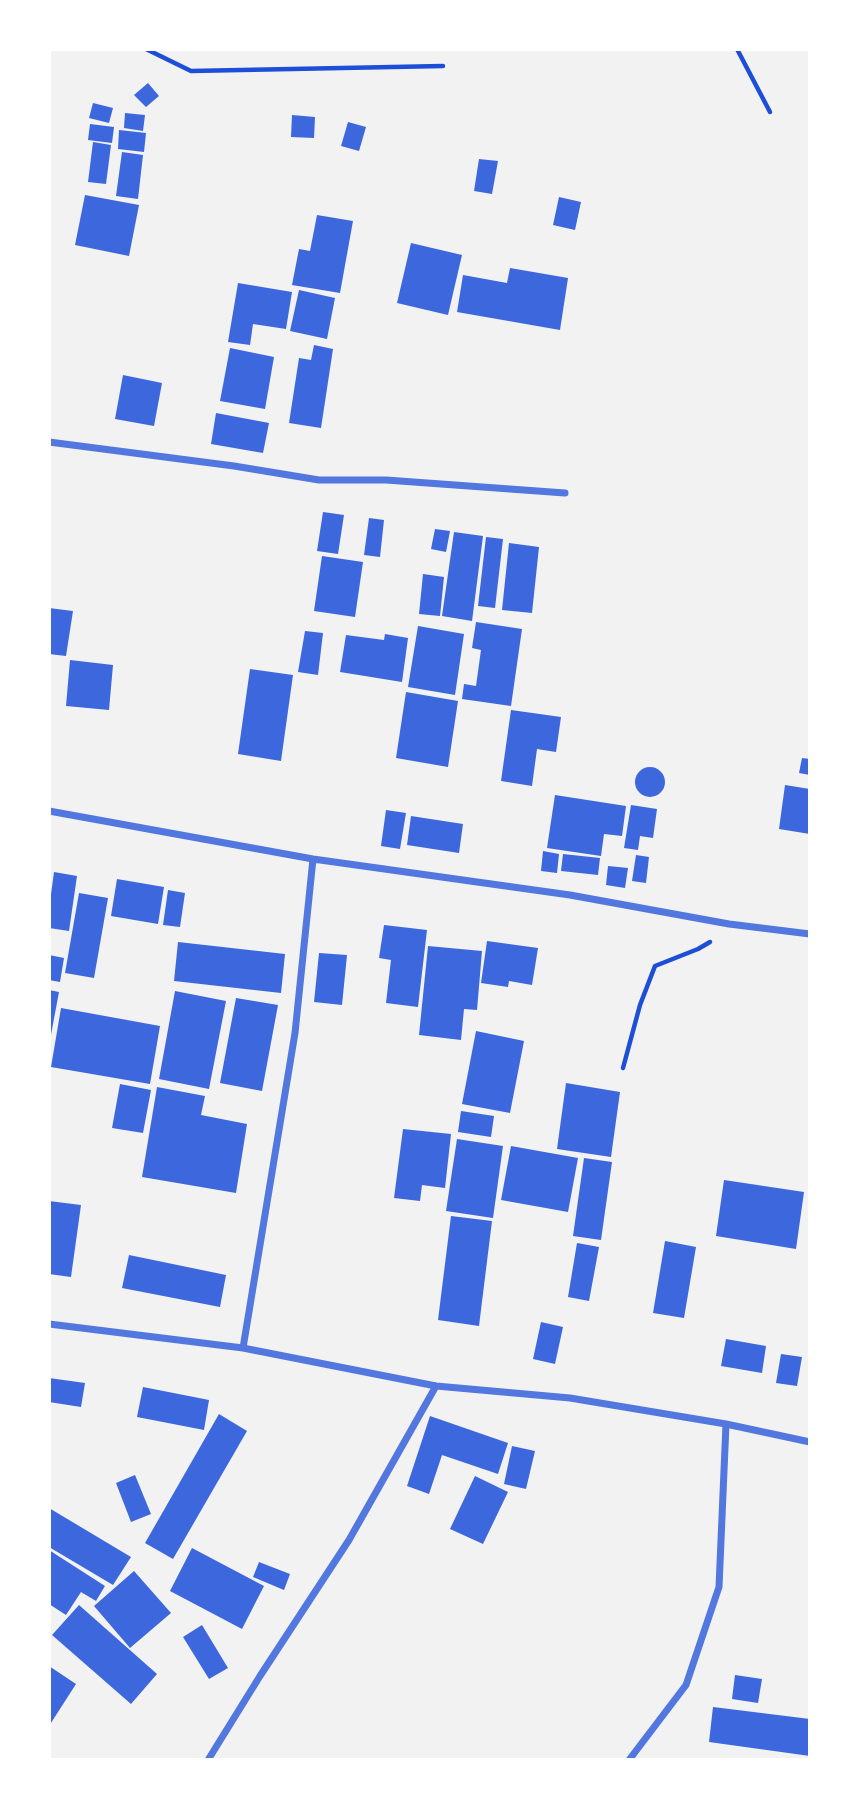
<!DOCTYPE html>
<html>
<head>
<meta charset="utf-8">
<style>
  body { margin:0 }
  #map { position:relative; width:859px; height:1809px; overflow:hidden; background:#f2f2f2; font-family:Quicksand,sans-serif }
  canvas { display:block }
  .frame { position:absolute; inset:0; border:51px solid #fff; pointer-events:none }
</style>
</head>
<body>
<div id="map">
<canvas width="859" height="1809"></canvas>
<div class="frame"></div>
</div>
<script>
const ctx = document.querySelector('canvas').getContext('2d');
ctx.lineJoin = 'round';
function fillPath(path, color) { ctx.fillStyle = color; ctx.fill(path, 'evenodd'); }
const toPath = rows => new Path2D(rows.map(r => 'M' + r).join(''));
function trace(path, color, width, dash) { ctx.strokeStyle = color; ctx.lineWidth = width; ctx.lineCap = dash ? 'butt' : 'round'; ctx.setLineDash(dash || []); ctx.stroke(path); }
fillPath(toPath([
  [148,83,159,96,146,107,134,95],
  [93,103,113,108,109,123,89,118],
  [125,113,145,115,143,131,124,128],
  [292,115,315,117,314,138,291,137],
  [348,122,366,127,359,151,341,146],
  [90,124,114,127,112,143,88,140],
  [119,130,146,133,144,152,118,149],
  [93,142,111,145,106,184,88,182],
  [122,152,143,155,138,199,116,196],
  [479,159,498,161,492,194,474,191],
  [85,195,139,205,129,256,75,245],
  [559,197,581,202,575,230,553,225],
  [317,215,353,221,340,293,292,285,299,249,310,251],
  [411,243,462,255,448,315,397,303],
  [510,268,568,278,560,330,457,312,463,275,507,283],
  [238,283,292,292,286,329,253,324,250,345,228,342],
  [299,290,335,298,327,339,290,331],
  [314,345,333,349,321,428,289,423,299,358,311,360],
  [230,348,274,357,265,409,220,401],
  [123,375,162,383,154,426,115,419],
  [216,413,269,423,263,453,211,444],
  [323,512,344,515,338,554,317,551],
  [369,518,384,520,380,557,364,555],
  [435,529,450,531,446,552,431,549],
  [454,532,483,536,472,621,442,616],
  [486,537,503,539,495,608,478,606],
  [509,543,539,547,532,613,502,610],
  [322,556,363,562,355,617,314,611],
  [423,574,444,577,440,616,419,614],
  [49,608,73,611,66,656,49,654],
  [476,622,522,629,511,706,462,699,464,684,476,686,481,650,472,648],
  [418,626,464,634,455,695,408,687],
  [305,631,323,633,318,675,298,672],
  [385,634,408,638,402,682,340,672,346,635,384,640],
  [70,660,113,665,109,710,66,706],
  [250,669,293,675,281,761,238,754],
  [406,692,458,701,448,767,396,758],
  [511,710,561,717,556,752,537,749,532,786,501,781],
  [802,758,810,759,810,775,799,773],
  '635 782a15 15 0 1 1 30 0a15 15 0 1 1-30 0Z',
  [785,785,810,789,810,834,779,829],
  [555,795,626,806,622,836,604,834,601,856,547,848],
  [631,805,657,809,653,838,640,836,638,850,624,848],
  [386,810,406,813,400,849,381,846],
  [411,816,463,824,459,853,407,845],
  [543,851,559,854,557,873,541,871],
  [563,854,600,858,598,875,561,871],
  [636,855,649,857,646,883,632,881],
  [608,866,628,868,625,888,606,885],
  [54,872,77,876,69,931,49,928,49,909],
  [117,879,164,887,158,924,111,916],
  [168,890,185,893,180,927,163,925],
  [79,893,108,898,94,978,65,973],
  [384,925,427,930,418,1007,386,1003,391,960,379,958],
  [487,941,538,948,532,985,509,981,508,987,481,983],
  [178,942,285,954,281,993,174,981],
  [428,946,482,951,477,1010,464,1009,461,1040,419,1035],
  [319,953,347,955,342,1005,314,1002],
  [49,955,64,958,60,982,49,980],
  [49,990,59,992,50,1040,49,1040],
  [175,991,226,1001,209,1089,159,1079],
  [236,998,278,1005,262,1091,220,1083],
  [61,1008,160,1026,150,1084,51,1067],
  [476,1031,524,1041,510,1113,462,1104],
  [566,1083,620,1092,611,1157,557,1149],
  [120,1084,151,1090,143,1133,112,1128],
  [157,1087,205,1096,201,1115,247,1124,236,1193,142,1177],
  [461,1111,494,1116,491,1137,458,1132],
  [403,1129,451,1134,445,1188,422,1185,420,1201,394,1198],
  [457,1139,503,1146,493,1218,446,1211],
  [511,1146,578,1158,568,1212,501,1200],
  [584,1158,612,1162,601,1240,573,1236],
  [724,1180,804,1192,796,1249,716,1236],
  [49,1201,81,1205,71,1277,49,1274],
  [451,1216,492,1221,479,1326,438,1320],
  [665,1241,696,1247,684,1318,653,1313],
  [577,1243,599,1247,589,1301,568,1297],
  [129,1255,226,1275,220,1307,122,1288],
  [541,1322,563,1327,555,1364,533,1359],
  [726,1339,766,1346,762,1373,721,1366],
  [781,1354,802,1357,797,1386,776,1383],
  [49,1378,85,1383,81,1407,49,1402],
  [143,1387,209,1400,204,1430,137,1417],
  [219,1414,247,1431,173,1559,145,1543],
  [430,1416,508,1443,498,1474,442,1455,429,1494,407,1486],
  [512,1446,535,1451,526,1489,504,1484],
  [135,1475,151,1514,131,1522,116,1483],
  [475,1476,508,1492,483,1544,450,1529],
  [49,1508,131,1557,113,1585,49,1547],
  [192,1548,264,1586,242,1629,170,1591],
  [49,1550,105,1586,96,1601,81,1592,66,1615,49,1604],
  [259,1562,290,1574,284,1590,253,1577],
  [134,1571,171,1613,130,1648,94,1606],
  [79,1605,157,1674,131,1704,52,1635],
  [202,1625,228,1668,209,1679,183,1637],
  [49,1666,76,1684,49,1726],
  [735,1675,762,1679,758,1703,732,1699],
  [713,1707,810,1719,810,1756,709,1742]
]), '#3d67dc');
trace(toPath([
  [146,49,191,71,443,66],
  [737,49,770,112],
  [623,1068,640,1005,655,966,698,949,710,942]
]), '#1d4ed8', 4.5);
trace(toPath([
  [49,442,234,466,319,480,386,480,565,493],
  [49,811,313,859,570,895,729,924,810,934],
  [49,1324,243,1348,436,1386,570,1398,726,1424,810,1442],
  [243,1348,295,1033,313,859],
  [208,1760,260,1676,349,1540,436,1386],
  [629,1760,686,1685,719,1587,726,1424]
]), '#5277de', 7);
</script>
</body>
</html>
